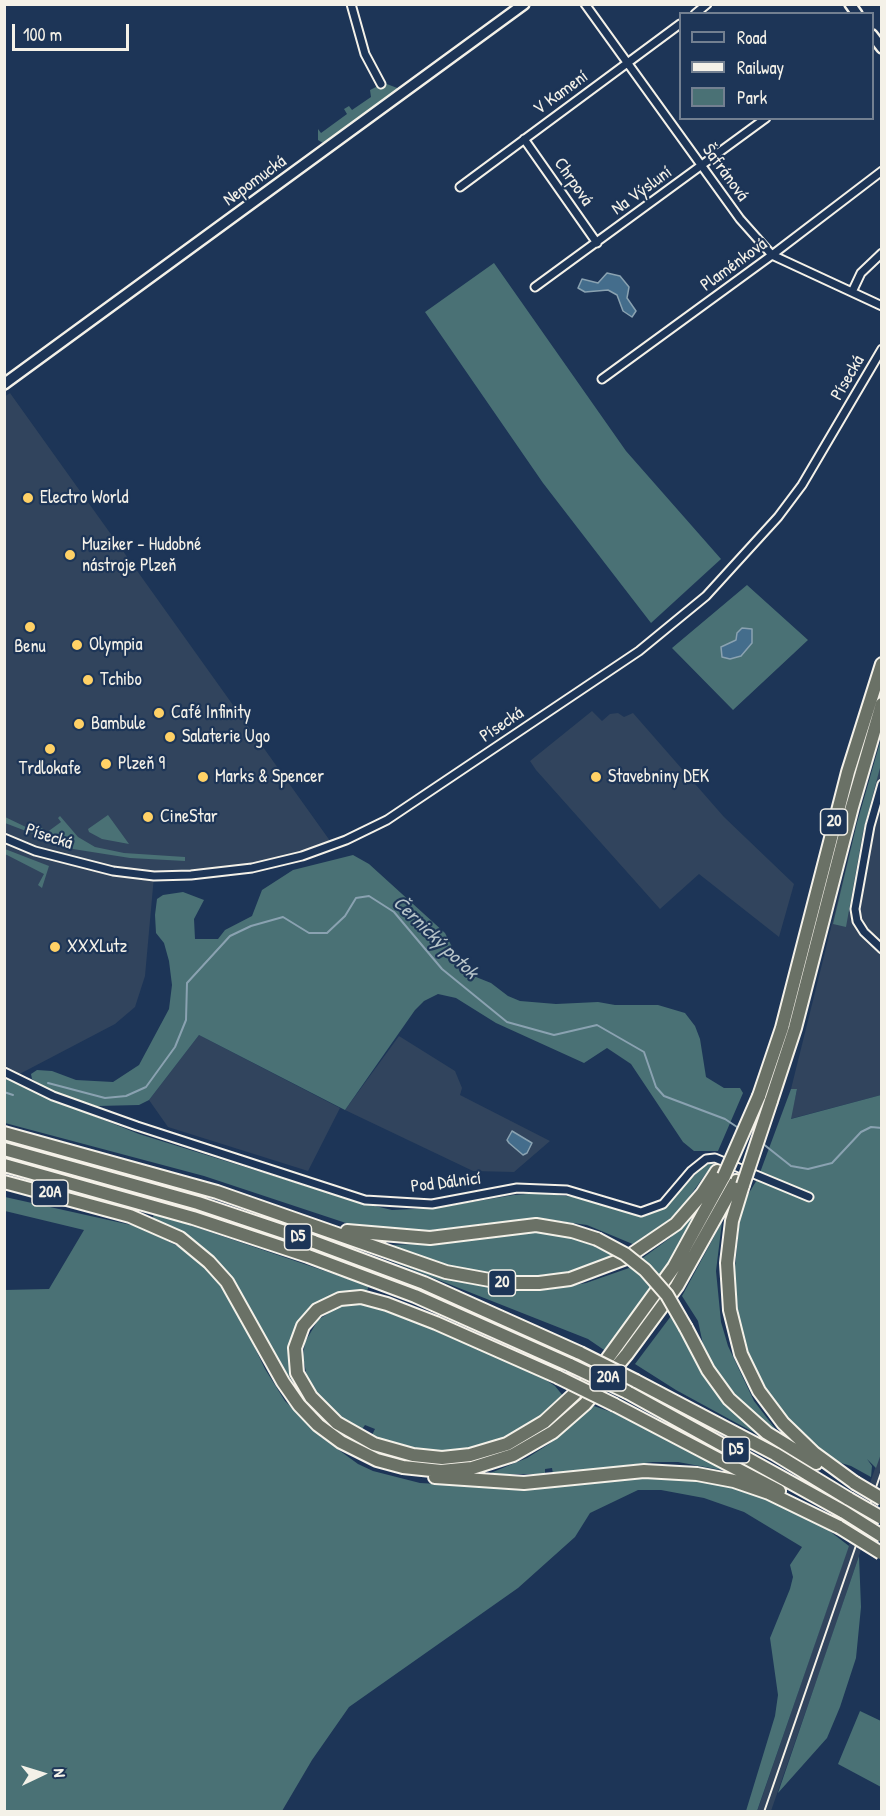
<!DOCTYPE html>
<html>
<head>
<meta charset="utf-8">
<style>
  body { margin:0 }
  #map { position:relative; width:886px; height:1816px; overflow:hidden; background:#1d3557; font-family:"Patrick Hand",sans-serif }
  canvas { display:block }
  .frame { position:absolute; inset:0; border:6px solid #f4f1e8; pointer-events:none }
  .legend { position:absolute; left:679px; top:12px; width:195px; height:108px; box-sizing:border-box; background:#1d3557; border:2px solid #738091; margin:0; padding:8px 10px; list-style:none; font-size:18px; color:#f4f1e8 }
  .legend li { display:flex; align-items:center; gap:12px; height:30px }
  .legend b { width:30px; border:2px solid #738091 }
  .north { position:absolute; left:12px; top:1744px; width:60px; height:60px; -webkit-text-stroke:4px #1d3557; paint-order:stroke; rotate:86deg; font-size:16px; font-weight:700; line-height:24px; text-align:center; color:#f4f1e8 }
  .north::after { content:''; display:block; margin:auto; width:21px; height:27px; background:#f4f1e8; clip-path:polygon(50% 0,100% 100%,50% 72%,0 100%) }
  .scale { position:absolute; left:12px; top:24px; width:117px; height:27px; box-sizing:border-box; border:3px solid #f4f1e8; border-top:0; padding-left:8px; font-size:18px; line-height:21px; white-space:nowrap; color:#f4f1e8; -webkit-text-stroke:4px #1d3557; paint-order:stroke }
</style>
</head>
<body>
<div id="map">
<canvas width="886" height="1816"></canvas>
<div class="frame"></div>
<ul class="legend">
<li><b style="height:8px;background:#1d3557"></b>Road</li>
<li><b style="height:8px;background:#f4f1e8"></b>Railway</li>
<li><b style="height:16px;background:#4a7175"></b>Park</li>
</ul>
<div class="north">N</div>
<div class="scale">100 m</div>
</div>
<script>
const ctx = document.querySelector('canvas').getContext('2d');
ctx.lineJoin = 'round';
function fillPath(path, color) { ctx.fillStyle = color; ctx.fill(path, 'evenodd'); }
const toPath = rows => new Path2D(rows.map(r => 'M' + r).join(''));
function trace(path, color, width, dash) { ctx.strokeStyle = color; ctx.lineWidth = width; ctx.lineCap = dash ? 'butt' : 'round'; ctx.setLineDash(dash || []); ctx.stroke(path); }
function label(font, color, halo, rows, align = 'center') {
  ctx.font = font + ' "Patrick Hand",sans-serif'; ctx.lineWidth = 4.5; ctx.setLineDash([]); ctx.textBaseline = 'middle'; ctx.strokeStyle = halo; ctx.fillStyle = color; for (const [text, x, y, turn = 0] of rows) {
    ctx.save(); ctx.translate(x, y); ctx.rotate((+turn || 0) * Math.PI / 180); ctx.textAlign = isNaN(turn) ? turn : align; if (halo) ctx.strokeText(text, 0, 0); ctx.fillText(text, 0, 0); ctx.restore();
  }
}
fillPath(toPath([
  [10,393,333,845,252,868,154,876,145,976,135,1007,115,1024,10,1079,5,1076,4,397],
  [592,711,602,721,610,714,618,713,624,717,633,713,724,817,794,884,779,937,699,874,660,909,536,770,530,761],
  [881,739,881,1095,790,1119,797,1090,791,1089,857,823],
  [199,1035,340,1108,308,1171,168,1127,149,1100],
  [399,1036,455,1071,462,1088,460,1095,550,1141,514,1172,473,1171,345,1110],
  [881,1451,881,1491,824,1659,771,1811,757,1812]
]), '#31445d');
fillPath(toPath([
  [384,83,400,89,330,141,323,143,318,140,318,129,321,133,347,114,344,109,349,106,352,110,371,97,370,90],
  [494,263,626,451,721,559,651,623,543,483,425,312],
  [747,585,808,640,733,710,672,648],
  [881,739,881,764,863,832,846,927,833,924,857,823],
  [108,815,129,844,102,839,89,832,88,829],
  [60,816,78,837,95,847,124,853,185,857,185,861,130,858,73,849,5,823,5,817,28,828,42,828,46,833,61,822,58,818],
  [5,849,49,866,42,888,38,885,44,874,5,854],
  [353,855,369,864,445,933,459,961,476,977,491,983,508,996,520,1001,556,1004,598,1002,615,1005,658,1005,685,1013,695,1026,700,1039,706,1077,724,1088,740,1088,743,1093,718,1151,694,1151,683,1142,631,1064,607,1048,584,1063,496,1023,456,998,438,994,424,1001,415,1010,345,1110,199,1035,149,1100,139,1105,97,1106,57,1095,32,1079,31,1074,37,1070,52,1071,76,1080,113,1082,139,1065,169,1009,172,985,169,961,164,943,156,933,155,915,157,899,163,895,183,892,204,900,194,919,195,939,218,939,225,930,252,916,262,890,293,870],
  [5,1076,44,1096,139,1134,354,1201,392,1210,436,1208,514,1195,540,1193,583,1198,643,1217,666,1206,704,1165,714,1162,678,1213,635,1245,587,1225,538,1218,415,1232,358,1227,204,1176,5,1123],
  [791,1089,797,1089,791,1119,881,1095,882,1451,876,1468,867,1459,872,1466,871,1477,851,1466,828,1459,791,1425,759,1381,741,1333,734,1277,740,1217,746,1198,758,1178],
  [5,1197,140,1227,187,1251,203,1263,232,1300,265,1369,285,1401,321,1437,358,1464,373,1471,420,1483,527,1489,635,1477,696,1478,754,1492,823,1526,849,1546,757,1811,746,1811,775,1716,778,1695,770,1638,790,1589,793,1577,790,1565,802,1547,744,1512,704,1498,661,1490,638,1490,590,1513,575,1537,518,1588,349,1707,312,1760,282,1811,5,1811,4,1290,49,1289,84,1230,5,1211],
  [154,1213,369,1286,366,1293,342,1292,320,1301,302,1318,295,1330,290,1345,289,1363,293,1380,311,1405,309,1407,277,1358,233,1281,203,1248,153,1218],
  [694,1214,696,1218,665,1270,607,1352,588,1339,383,1258,384,1256,470,1284,524,1291,553,1289,586,1283,629,1268,670,1238],
  [722,1222,716,1271,721,1322,728,1346,754,1401,777,1431,758,1418,733,1394,716,1372,704,1349,698,1321,682,1296],
  [529,1230,573,1236,616,1257,571,1272,521,1277,468,1272,389,1245,442,1243],
  [356,1303,383,1307,540,1376,555,1386,564,1397,549,1411,519,1431,480,1447,453,1452,423,1451,393,1445,371,1437,375,1429,365,1425,360,1432,327,1408,314,1391,307,1377,303,1357,305,1342,318,1320,341,1305],
  [671,1316,723,1401,764,1438,676,1390,635,1364],
  [594,1406,628,1418,727,1471,678,1462,653,1462,553,1474,552,1468,545,1469,545,1474,488,1474,527,1458,549,1444],
  [859,1556,861,1607,856,1658,840,1707,827,1738,778,1793],
  [860,1711,881,1721,881,1787,838,1764]
]), '#4a7175');
const water = toPath([
  [607,273,620,276,629,287,627,298,636,311,632,317,623,311,617,295,608,290,585,292,578,288,582,279,598,283,607,273],
  [742,628,752,629,752,643,741,656,730,659,722,657,721,647,736,640,737,633,742,628],
  [512,1131,532,1143,527,1153,523,1155,509,1143,507,1140,512,1131]
]);
fillPath(water, '#446d8c');
trace(water, '#8aa2b1', 1.5);
trace(toPath([
  [48,1083,105,1098,126,1096,146,1087,175,1047,186,1020,187,983,230,936,251,926,283,917,309,933,327,933,345,916,356,898,369,896,394,912,442,969,507,1022,554,1035,597,1025,644,1052,656,1087,664,1096,725,1119,740,1129],
  [4,1092,13,1095],
  [762,1143,791,1166,808,1169,832,1163,861,1132,871,1127,882,1128]
]), '#8aa2b1', 2);
const street = toPath([
  [351,4,365,54,381,84],
  [585,4,740,219,772,255,882,306],
  [695,14,707,4],
  [524,139,597,243],
  [460,187,680,24],
  [535,287,766,118],
  [852,292,861,273,882,253],
  [602,379,772,255,882,171],
  [882,784,870,826,855,909,857,921,864,932,882,949],
  [4,838,35,851,113,871,154,876,191,875,252,868,302,856,346,840,387,820,639,651,706,596,778,517,802,485,882,349],
  [4,1072,53,1096,137,1126,365,1200,432,1204,517,1188,567,1190,641,1212,663,1204,691,1171,706,1159,715,1158,809,1197]
]);
const secondary = toPath([
  [850,4,857,14],
  [872,35,882,48],
  [4,384,524,4]
]);
const highway = toPath([
  [759,1096,782,1028,848,772,882,664],
  [771,1101,795,1028,852,807,882,704],
  [4,1133,217,1192,446,1272,506,1283,539,1283,570,1279,626,1258,676,1224,702,1194,717,1171],
  [4,1149,198,1203,314,1242,424,1283,580,1353],
  [4,1165,193,1218,308,1256,415,1296,570,1365],
  [4,1182,130,1216,180,1238,209,1262,227,1282,283,1382,299,1405,318,1425,341,1442,377,1460,403,1467,441,1471,472,1468,513,1455,553,1432,585,1404,627,1354,677,1286,736,1181],
  [743,1185,732,1221,727,1263,730,1310,741,1354,759,1391,783,1423,814,1453,855,1483],
  [347,1231,430,1238,536,1225,572,1231,597,1239],
  [686,1328,708,1370,729,1399,767,1433,816,1463],
  [558,1377,436,1323,387,1304,361,1297,340,1299,317,1310,303,1326,295,1348,297,1373,311,1397,337,1423,374,1444,413,1455,442,1458,470,1455,507,1444,544,1422,597,1373,674,1267,724,1176],
  [636,1381,775,1454,849,1499],
  [627,1392,844,1512],
  [615,1405,779,1491],
  [435,1477,524,1483,644,1471,697,1474,734,1481,769,1493,839,1527]
]);
trace(street, '#f4f1e8', 11);
trace(secondary, '#f4f1e8', 14);
trace(highway, '#f4f1e8', 16);
trace(street, '#1d3557', 7);
trace(secondary, '#1d3557', 9);
trace(highway, '#6a7166', 12);
trace(toPath([
  [764,1812,882,1470]
]), '#f4f1e8', 2);
const highwayBridge = toPath([
  [724,1176,759,1096],
  [743,1185,771,1101],
  [597,1239,625,1254,645,1270,667,1295,686,1328],
  [580,1353,636,1381],
  [570,1365,627,1392],
  [558,1377,615,1405],
  [855,1483,882,1499],
  [849,1499,882,1518],
  [844,1512,882,1536],
  [839,1527,881,1553]
]);
trace(highwayBridge, '#f4f1e8', 16, []);
trace(highwayBridge, '#6a7166', 12);
for (const [x, y, r, color] of [
  [28,498,6,"#ffd166"],
  [70,555,6,"#ffd166"],
  [30,627,6,"#ffd166"],
  [77,645,6,"#ffd166"],
  [88,680,6,"#ffd166"],
  [159,713,6,"#ffd166"],
  [79,724,6,"#ffd166"],
  [170,737,6,"#ffd166"],
  [50,749,6,"#ffd166"],
  [106,764,6,"#ffd166"],
  [203,777,6,"#ffd166"],
  [596,777,6,"#ffd166"],
  [148,817,6,"#ffd166"],
  [55,947,6,"#ffd166"]
]) { const dot = new Path2D(); dot.arc(x, y, r, 0, 2 * Math.PI); ctx.fillStyle = color; ctx.fill(dot); trace(dot, '#1d3557', 2); }
for (const [x, y, w] of [
  [834,822,27],
  [50,1193,36],
  [298,1237,27],
  [502,1283,27],
  [608,1378,36],
  [736,1450,27]
]) { const box = new Path2D(); box.roundRect(x - w / 2, y - 13, w, 26, 4.5); ctx.fillStyle = '#1d3557'; ctx.fill(box); trace(box, '#f4f1e8', 1.5); }
label('bold 16px', '#f4f1e8', null, [
  ["20",834,822],
  ["20A",50,1193],
  ["D5",298,1237],
  ["20",502,1283],
  ["20A",608,1378],
  ["D5",736,1450]
]);
label('18px', '#f4f1e8', '#1d3557', [
  ["V Kamení",561,93,-36],
  ["Šafránová",725,173,54],
  ["Nepomucká",255,181,-36],
  ["Chrpová",573,182,55],
  ["Na Výsluní",642,191,-36],
  ["Plaménková",734,265,-36],
  ["Písecká",848,378,-60],
  ["Písecká",502,725,-34],
  ["Písecká",49,837,18],
  ["Pod Dálnicí",446,1183,-7]
]);
label('18px', '#f4f1e8', '#1d3557', [
  ["Electro World",40,498],
  ["Muziker - Hudobné",82,545],
  ["nástroje Plzeň",82,566],
  ["Olympia",89,645],
  ["Benu",30,647,"center"],
  ["Tchibo",100,680],
  ["Café Infinity",171,713],
  ["Bambule",91,724],
  ["Salaterie Ugo",182,737],
  ["Plzeň 9",118,764],
  ["Trdlokafe",50,769,"center"],
  ["Marks & Spencer",215,777],
  ["Stavebniny DEK",608,777],
  ["CineStar",160,817],
  ["XXXLutz",67,947]
], 'left');
label('italic 20px', '#b6c3c8', '#1d3557', [
  ["Černický potok",435,938,44]
]);
</script>
</body>
</html>
